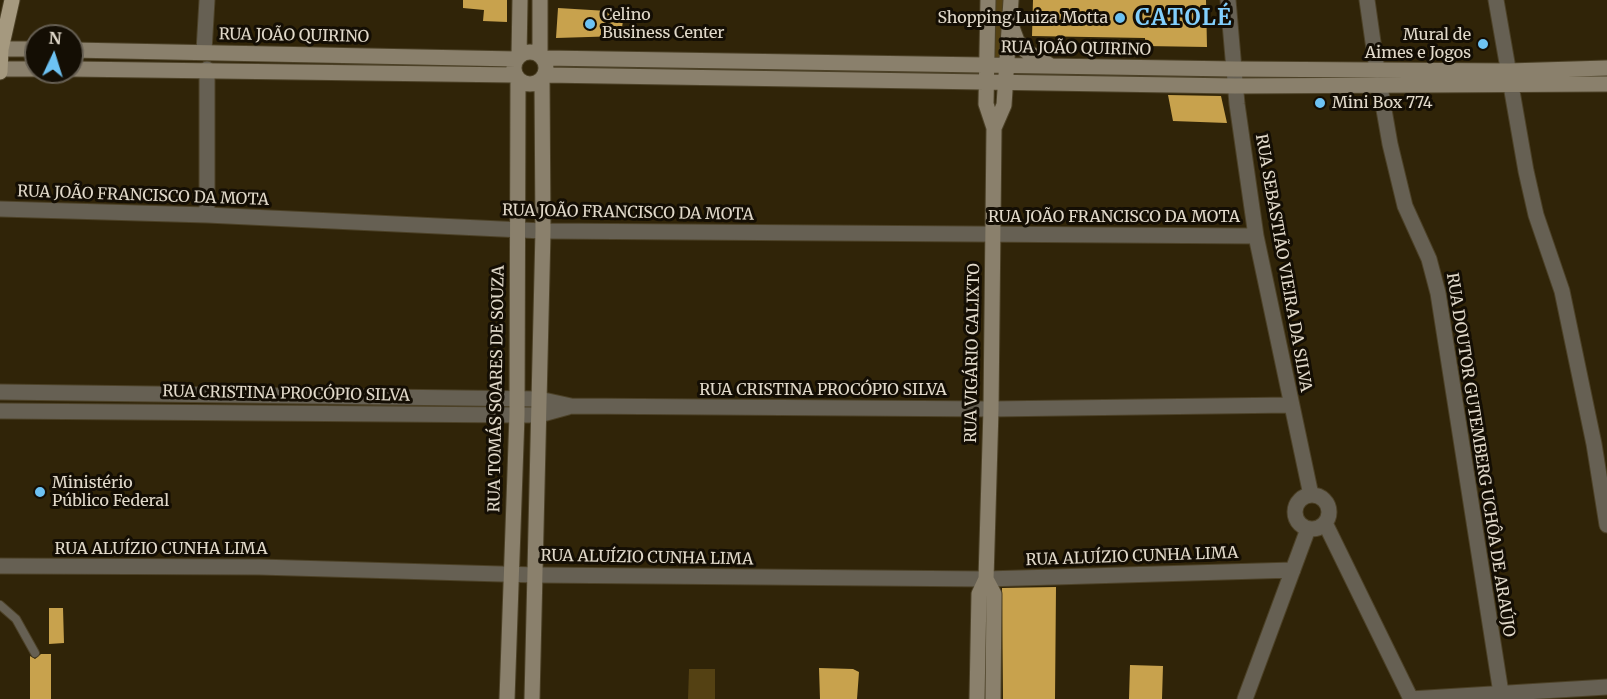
<!DOCTYPE html>
<html>
<head>
<meta charset="utf-8">
<style>
  body { margin:0 }
  #map { position:relative; width:1607px; height:699px; overflow:hidden; background:#302408; font-family:Merriweather,serif }
  canvas { display:block }
  .north { position:absolute; left:24px; top:24px; width:60px; height:60px; box-sizing:border-box; background:#140e04; border:2px solid #665f53; border-radius:50%; rotate:4deg; font-size:16px; font-weight:700; line-height:24px; text-align:center; color:#e1d9ca }
  .north::after { content:''; display:block; margin:auto; width:21px; height:27px; background:#6dc2f3; clip-path:polygon(50% 0,100% 100%,50% 72%,0 100%) }
</style>
</head>
<body>
<div id="map">
<canvas width="1607" height="699"></canvas>
<div class="north">N</div>
</div>
<script>
const ctx = document.querySelector('canvas').getContext('2d');
ctx.lineJoin = 'round';
function fillPath(path, color) { ctx.fillStyle = color; ctx.fill(path, 'evenodd'); }
const toPath = rows => new Path2D(rows.map(r => 'M' + r).join(''));
function trace(path, color, width, dash) { ctx.strokeStyle = color; ctx.lineWidth = width; ctx.lineCap = dash ? 'butt' : 'round'; ctx.setLineDash(dash || []); ctx.stroke(path); }
function label(font, color, halo, rows, align = 'center') {
  ctx.font = font + ' Merriweather,serif'; ctx.lineWidth = 6; ctx.setLineDash([]); ctx.textBaseline = 'middle'; ctx.strokeStyle = halo; ctx.fillStyle = color; for (const [text, x, y, turn = 0] of rows) {
    ctx.save(); ctx.translate(x, y); ctx.rotate((+turn || 0) * Math.PI / 180); ctx.textAlign = isNaN(turn) ? turn : align; if (halo) ctx.strokeText(text, 0, 0); ctx.fillText(text, 0, 0); ctx.restore();
  }
}
fillPath(toPath([
  [990,0,1006,0,1005,64,989,63],
  [689,669,715,669,715,699,688,699]
]), '#544113');
fillPath(toPath([
  [463,0,507,0,507,22,483,21,484,10,463,8],
  [1033,0,1206,0,1207,47,1145,46,1145,38,1032,36],
  [558,8,624,12,621,36,556,38],
  [1168,95,1221,96,1227,123,1173,121],
  [1056,587,1055,699,1003,699,1002,588],
  [49,608,63,608,64,643,49,644],
  [41,654,51,654,51,699,30,699,30,656,35,659],
  [1130,665,1163,666,1162,699,1129,699],
  [819,668,853,669,859,672,857,699,820,699]
]), '#c8a24d');
const lane = toPath([
  [0,605,16,619,35,653]
]);
const street = toPath([
  [1228,0,1237,104,1256,236,1311,495],
  [1367,0,1377,70],
  [1496,0,1526,171,1536,215,1562,291,1594,444,1607,525],
  [204,51,207,0],
  [1380,87,1390,144,1405,206,1429,259,1438,293,1501,693],
  [0,209,207,215,543,231,1256,236],
  [207,215,207,69],
  [0,392,539,399,571,406,991,409,1291,405],
  [0,411,517,415,539,415,568,407],
  '1295 512a17 17 0 1 1 34 0a17 17 0 1 1-34 0Z',
  [1325,523,1411,699],
  [0,566,259,567,536,575,986,579,1293,570],
  [1245,699,1308,529],
  [1410,699,1607,687]
]);
const secondary = toPath([
  [540,0,540,54],
  [1011,25,1017,41,1026,51,1051,66],
  [0,49,36,49],
  [72,50,516,59],
  '514 68a16 16 0 1 1 32 0a16 16 0 1 1-32 0Z',
  [519,56,520,0],
  [544,58,1234,69,1509,71,1607,68],
  [0,69,36,69],
  [72,69,515,75],
  [545,75,1235,86,1607,84],
  [994,128,1004,105,1011,0],
  [986,579,994,594,993,699],
  [507,699,517,415,518,79],
  [532,699,543,231,542,79],
  [977,699,979,594,986,579,991,409,994,128,986,104,988,0]
]);
const primary = toPath([
  [0,72,1,49,12,0]
]);
trace(lane, '#4c4127', 10);
trace(street, '#4c4127', 17);
trace(secondary, '#4c4127', 17);
trace(primary, '#4c4127', 17);
trace(lane, '#666053', 8);
trace(street, '#666053', 15);
trace(secondary, '#8a806c', 15);
trace(primary, '#a5997f', 15);
for (const [x, y, r, color] of [
  [1120,18,6,"#6dc2f3"],
  [590,24,6,"#6dc2f3"],
  [1483,44,6,"#6dc2f3"],
  [1320,103,6,"#6dc2f3"],
  [40,492,6,"#6dc2f3"]
]) { const dot = new Path2D(); dot.arc(x, y, r, 0, 2 * Math.PI); ctx.fillStyle = color; ctx.fill(dot); trace(dot, '#140e04', 2); }
label('16px', '#e1d9ca', '#140e04', [
  ["Celino",602,15],
  ["Business Center",602,33],
  ["Shopping Luiza Motta",1108,18,"right"],
  ["Mural de",1471,35,"right"],
  ["Aimes e Jogos",1471,53,"right"],
  ["Mini Box 774",1332,103],
  ["Ministério",52,483],
  ["Público Federal",52,501]
], 'left');
label('16px', '#e1d9ca', '#140e04', [
  ["RUA JOÃO QUIRINO",294,36,1],
  ["RUA JOÃO QUIRINO",1076,49,1],
  ["RUA JOÃO FRANCISCO DA MOTA",143,196,2],
  ["RUA JOÃO FRANCISCO DA MOTA",628,213,1],
  ["RUA JOÃO FRANCISCO DA MOTA",1114,217],
  ["RUA SEBASTIÃO VIEIRA DA SILVA",1283,263,80],
  ["RUA VIGÁRIO CALIXTO",973,353,-89],
  ["RUA TOMÁS SOARES DE SOUZA",497,389,-89],
  ["RUA CRISTINA PROCÓPIO SILVA",823,390],
  ["RUA CRISTINA PROCÓPIO SILVA",286,394,1],
  ["RUA DOUTOR GUTEMBERG UCHÔA DE ARAÚJO",1480,455,81],
  ["RUA ALUÍZIO CUNHA LIMA",161,549],
  ["RUA ALUÍZIO CUNHA LIMA",1132,557,-2],
  ["RUA ALUÍZIO CUNHA LIMA",647,558,1]
]);
ctx.letterSpacing = '1.5px';
label('bold 22px', '#82cffd', '#140e04', [
  ["CATOLÉ",1184,19]
]);
ctx.letterSpacing = '0px';
</script>
</body>
</html>
